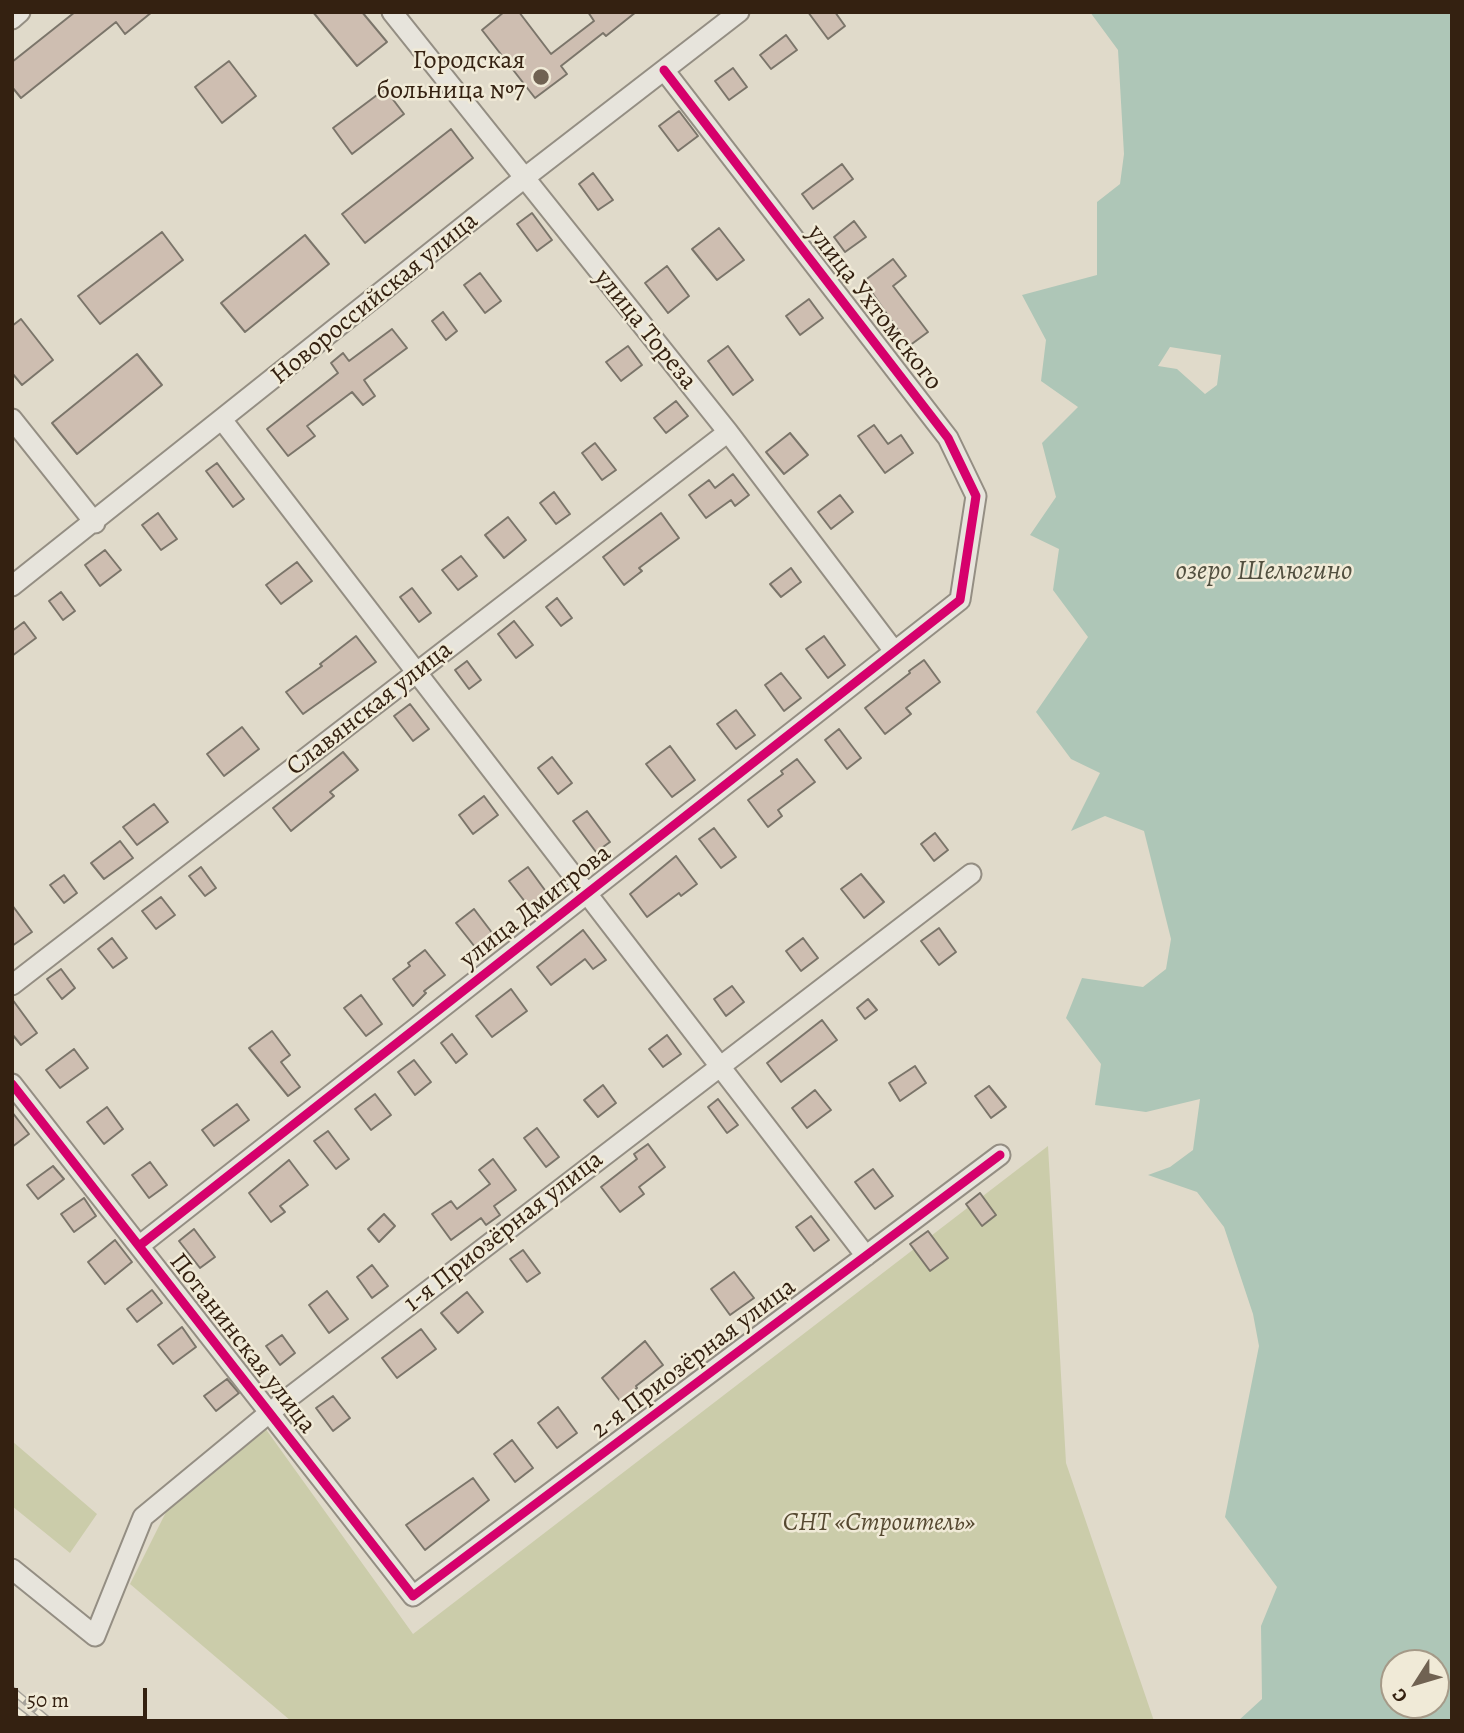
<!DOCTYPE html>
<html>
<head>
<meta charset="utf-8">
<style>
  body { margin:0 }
  #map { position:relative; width:1464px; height:1733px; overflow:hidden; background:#e0daca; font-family:Alegreya,serif }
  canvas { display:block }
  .frame { position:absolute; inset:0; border:14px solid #342111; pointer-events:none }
  .north { position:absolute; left:1380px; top:1649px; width:70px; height:70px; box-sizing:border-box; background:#f0ead7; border:2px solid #a59a88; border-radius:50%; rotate:233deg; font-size:19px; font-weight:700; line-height:28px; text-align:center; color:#342111 }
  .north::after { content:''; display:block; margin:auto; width:24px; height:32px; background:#706252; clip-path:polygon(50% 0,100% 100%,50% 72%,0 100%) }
  .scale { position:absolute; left:14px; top:1688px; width:133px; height:32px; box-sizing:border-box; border:4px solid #342111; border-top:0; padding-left:9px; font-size:21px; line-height:24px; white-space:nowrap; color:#342111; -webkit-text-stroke:5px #f0ead7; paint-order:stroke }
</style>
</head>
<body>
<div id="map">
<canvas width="1464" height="1733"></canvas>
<div class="frame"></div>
<div class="north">С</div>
<div class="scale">50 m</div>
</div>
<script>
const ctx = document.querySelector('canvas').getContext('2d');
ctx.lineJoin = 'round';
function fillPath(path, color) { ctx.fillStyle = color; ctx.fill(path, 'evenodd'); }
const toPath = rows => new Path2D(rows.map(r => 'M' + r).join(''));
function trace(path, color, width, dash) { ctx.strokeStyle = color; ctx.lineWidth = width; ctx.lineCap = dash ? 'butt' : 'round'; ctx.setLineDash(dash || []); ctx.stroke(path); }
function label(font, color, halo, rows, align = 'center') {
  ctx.font = font + ' Alegreya,serif'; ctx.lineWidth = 5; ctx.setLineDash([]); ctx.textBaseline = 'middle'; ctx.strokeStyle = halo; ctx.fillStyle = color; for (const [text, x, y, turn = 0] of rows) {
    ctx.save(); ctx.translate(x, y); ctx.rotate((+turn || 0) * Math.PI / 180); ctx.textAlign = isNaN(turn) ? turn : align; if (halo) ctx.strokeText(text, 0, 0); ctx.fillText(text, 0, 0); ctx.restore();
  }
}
fillPath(toPath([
  [1048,1146,1066,1463,1154,1721,291,1721,130,1584,170,1504,265,1428,413,1634],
  [12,1441,97,1514,70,1553,12,1506]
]), '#cbccaa');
fillPath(toPath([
  [1090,12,1452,12,1452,1721,1238,1721,1262,1699,1261,1626,1277,1587,1225,1517,1259,1346,1253,1314,1224,1227,1197,1192,1148,1175,1170,1167,1193,1150,1200,1099,1146,1112,1095,1105,1101,1064,1066,1018,1082,978,1143,987,1166,969,1171,939,1144,831,1105,816,1071,831,1100,773,1071,759,1036,712,1088,637,1053,590,1059,549,1030,535,1056,497,1042,443,1078,407,1041,381,1046,340,1022,295,1097,275,1097,202,1120,184,1124,154,1118,50],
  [1170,347,1221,355,1217,385,1205,394,1177,369,1158,366],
  [1394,1663,1436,1663,1436,1705,1394,1705]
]), '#aec6b7');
const building = toPath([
  [75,12,152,12,125,34,116,22,21,98,12,87,12,62,75,12],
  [313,12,362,12,387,42,357,66,313,12],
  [504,12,519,12,551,54,594,21,588,12,636,12,606,36,603,33,561,66,567,74,535,98,482,30,504,12],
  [808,12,835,12,845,26,828,39,808,12],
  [786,35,797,50,771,69,760,55,786,35],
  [229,61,256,96,222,123,195,87,229,61],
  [733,68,747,87,729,100,715,81,733,68],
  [385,89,404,114,352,154,333,128,385,89],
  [679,111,698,136,678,151,659,126,679,111],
  [451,129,473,158,365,243,342,214,451,129],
  [842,164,853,179,813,209,802,194,842,164],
  [593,173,613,200,598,210,579,184,593,173],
  [532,213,552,240,537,251,517,224,532,213],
  [854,221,866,237,845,252,834,237,854,221],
  [719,228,744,260,717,280,692,249,719,228],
  [162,232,183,260,100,324,78,296,162,232],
  [305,235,329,264,245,332,221,303,305,235],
  [893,259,906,276,893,286,928,332,909,346,864,281,893,259],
  [667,266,689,296,668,313,645,283,667,266],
  [480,273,501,301,485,313,464,285,480,273],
  [809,299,823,318,800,335,786,316,809,299],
  [443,312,457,331,446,340,432,321,443,312],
  [21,319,53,360,22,385,12,373,12,326,21,319],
  [392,329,407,348,364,380,375,396,363,405,352,392,307,426,315,436,288,456,267,429,338,373,331,363,343,353,349,361,392,329],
  [628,346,642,365,621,381,606,362,628,346],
  [728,346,753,380,733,395,708,361,728,346],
  [137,354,162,385,77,454,52,423,137,354],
  [676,401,688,416,666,433,654,418,676,401],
  [874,425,888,444,901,435,913,453,885,473,858,436,874,425],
  [790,433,808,455,784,474,766,452,790,433],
  [595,443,616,470,602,480,582,453,595,443],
  [217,463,244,499,233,507,206,471,217,463],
  [733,474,749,495,735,506,731,500,706,518,689,495,709,480,715,488,733,474],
  [554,492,570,514,556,524,540,503,554,492],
  [840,495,853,512,831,529,818,512,840,495],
  [158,513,177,539,161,550,142,525,158,513],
  [661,513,679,538,639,568,642,571,624,585,603,557,661,513],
  [508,517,526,540,504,558,485,535,508,517],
  [105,550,121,570,100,586,85,565,105,550],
  [461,556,477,576,458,590,442,570,461,556],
  [297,562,312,581,281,604,266,585,297,562],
  [791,568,801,582,781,597,770,584,791,568],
  [412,588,431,613,419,622,400,597,412,588],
  [61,592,75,611,63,620,49,601,61,592],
  [557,598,572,618,561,626,546,607,557,598],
  [514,621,533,645,516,658,498,634,514,621],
  [24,622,36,638,12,656,12,631,24,622],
  [356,636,376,662,303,714,286,692,322,666,320,664,356,636],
  [824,636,845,665,828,678,806,649,824,636],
  [924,660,940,682,906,708,911,714,885,734,865,708,910,673,909,671,924,660],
  [467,661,481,680,469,689,455,670,467,661],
  [781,673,801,698,784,711,765,685,781,673],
  [410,704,429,729,413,741,394,716,410,704],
  [736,710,755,735,736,749,717,724,736,710],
  [242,727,259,749,224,776,207,754,242,727],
  [839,729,861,758,847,769,825,740,839,729],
  [670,746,695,780,672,797,646,764,670,746],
  [343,752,358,770,330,792,334,796,291,831,273,808,343,752],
  [552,757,572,783,558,794,538,768,552,757],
  [797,759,815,782,778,810,782,816,768,827,748,800,783,774,781,771,797,759],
  [484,796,498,815,473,834,459,815,484,796],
  [154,804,168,822,137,845,123,827,154,804],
  [587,811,610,842,596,852,573,821,587,811],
  [714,828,736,857,721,868,699,839,714,828],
  [935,833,948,850,934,861,921,844,935,833],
  [120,841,133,858,104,879,91,863,120,841],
  [676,856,697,884,681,896,679,893,647,917,630,894,676,856],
  [201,867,216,888,205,896,189,876,201,867],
  [528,867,547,893,529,907,509,881,528,867],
  [861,874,884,902,864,918,841,889,861,874],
  [64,875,77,893,64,903,50,885,64,875],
  [161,897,175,915,156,929,142,911,161,897],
  [12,905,32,932,12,946,12,905],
  [474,909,493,934,475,947,456,923,474,909],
  [939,928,956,952,939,965,921,941,939,928],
  [583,930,606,960,593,969,585,959,551,985,537,967,583,930],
  [112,938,127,958,113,968,98,949,112,938],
  [803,938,818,958,801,971,786,951,803,938],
  [425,950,445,975,424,991,426,993,413,1006,393,979,410,966,408,963,425,950],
  [61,969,75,988,62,999,47,979,61,969],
  [732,986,744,1002,726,1016,714,999,732,986],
  [511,989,527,1011,492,1037,476,1016,511,989],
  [361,995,382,1024,366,1036,344,1008,361,995],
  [12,999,37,1033,21,1045,12,1034,12,999],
  [868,999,877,1010,865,1019,857,1008,868,999],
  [822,1020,837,1040,781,1082,767,1063,822,1020],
  [272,1031,290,1055,281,1062,300,1087,288,1096,249,1048,272,1031],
  [452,1034,467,1054,456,1063,441,1043,452,1034],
  [667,1035,681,1054,663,1067,649,1049,667,1035],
  [74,1049,88,1068,60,1088,46,1070,74,1049],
  [414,1060,431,1082,415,1095,398,1072,414,1060],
  [915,1066,926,1083,900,1101,889,1083,915,1066],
  [603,1085,616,1103,598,1117,584,1100,603,1085],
  [989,1086,1006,1107,991,1118,975,1096,989,1086],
  [815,1090,831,1110,807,1128,792,1108,815,1090],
  [375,1094,391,1115,371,1130,355,1109,375,1094],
  [718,1099,738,1125,727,1133,708,1107,718,1099],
  [237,1104,249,1120,214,1146,202,1130,237,1104],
  [107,1107,123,1129,104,1144,87,1122,107,1107],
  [12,1112,29,1134,12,1147,12,1112],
  [537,1128,559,1157,546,1167,524,1138,537,1128],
  [328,1131,349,1159,336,1169,314,1141,328,1131],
  [648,1144,665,1167,639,1187,644,1194,620,1212,601,1187,637,1159,634,1154,648,1144],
  [493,1159,516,1190,494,1206,500,1215,486,1225,481,1218,451,1240,432,1214,451,1201,457,1209,490,1184,479,1170,493,1159],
  [289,1160,308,1185,280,1206,285,1212,271,1222,249,1193,289,1160],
  [150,1162,167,1185,149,1198,132,1175,150,1162],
  [53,1166,64,1179,38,1199,27,1185,53,1166],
  [873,1169,893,1196,875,1209,855,1182,873,1169],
  [980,1193,996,1215,982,1226,966,1204,980,1193],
  [84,1198,96,1216,74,1232,61,1214,84,1198],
  [384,1214,395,1226,379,1242,368,1229,384,1214],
  [811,1216,829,1240,814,1251,796,1227,811,1216],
  [194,1229,215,1257,200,1268,179,1241,194,1229],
  [928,1231,948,1258,930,1271,910,1244,928,1231],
  [115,1240,132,1262,105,1284,88,1262,115,1240],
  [523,1250,540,1273,527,1282,510,1259,523,1250],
  [372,1265,388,1286,372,1298,357,1277,372,1265],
  [734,1272,754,1298,730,1315,711,1289,734,1272],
  [152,1290,162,1303,137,1322,127,1309,152,1290],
  [327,1291,348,1319,329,1333,309,1305,327,1291],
  [467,1292,483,1312,458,1333,441,1313,467,1292],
  [182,1327,196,1347,173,1364,158,1345,182,1327],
  [421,1329,436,1349,397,1378,382,1358,421,1329],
  [282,1335,295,1353,280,1365,266,1346,282,1335],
  [645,1341,663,1365,636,1386,637,1388,620,1401,602,1378,645,1341],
  [227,1379,239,1393,216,1411,204,1396,227,1379],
  [333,1396,350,1418,333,1431,316,1408,333,1396],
  [558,1407,577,1433,557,1448,538,1423,558,1407],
  [512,1440,533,1468,515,1482,494,1454,512,1440],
  [473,1478,489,1500,425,1550,406,1525,473,1478]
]);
fillPath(building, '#cebeb1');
trace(building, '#7b756a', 2);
const minor = toPath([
  [392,12,728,432,894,651],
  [12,19,20,12],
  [12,419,95,523],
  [223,421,866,1256],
  [12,586,523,179,739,12],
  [12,985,728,432],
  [12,1084,413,1596,1000,1155],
  [139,1246,960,600,976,496,948,438,664,70],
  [12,1569,95,1636,143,1517,269,1413,971,874]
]);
trace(minor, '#948e83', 23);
trace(minor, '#e7e4dc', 19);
const rail = toPath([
  [12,1690,49,1721],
  [12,1707,30,1721]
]);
trace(rail, '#a6a29a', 8);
trace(rail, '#f0ead7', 5, [16]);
trace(toPath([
  [12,1084,413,1596,1000,1155],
  [139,1246,960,600,976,496,948,438,664,70]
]), '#d6006c', 9);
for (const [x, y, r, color] of [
  [541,77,9,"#706252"]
]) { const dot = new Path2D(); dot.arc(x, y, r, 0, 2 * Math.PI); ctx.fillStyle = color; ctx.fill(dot); trace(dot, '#f0ead7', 2.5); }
label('26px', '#342111', '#f0ead7', [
  ["Городская",525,62],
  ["больница №7",525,92]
], 'right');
label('26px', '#342111', '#f0ead7', [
  ["Новороссийская улица",375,299,-39],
  ["улица Ухтомского",874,308,52],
  ["улица Тореза",645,330,51],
  ["Славянская улица",370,709,-38],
  ["улица Дмитрова",536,907,-38],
  ["1-я Приозёрная улица",504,1232,-38],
  ["Потанинская улица",242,1344,52],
  ["2-я Приозёрная улица",694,1359,-37]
]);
label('italic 26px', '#564931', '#f0ead7', [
  ["СНТ «Строитель»",879,1524]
]);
label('italic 28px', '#525040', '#f0ead7', [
  ["озеро Шелюгино",1264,572]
]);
</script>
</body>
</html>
